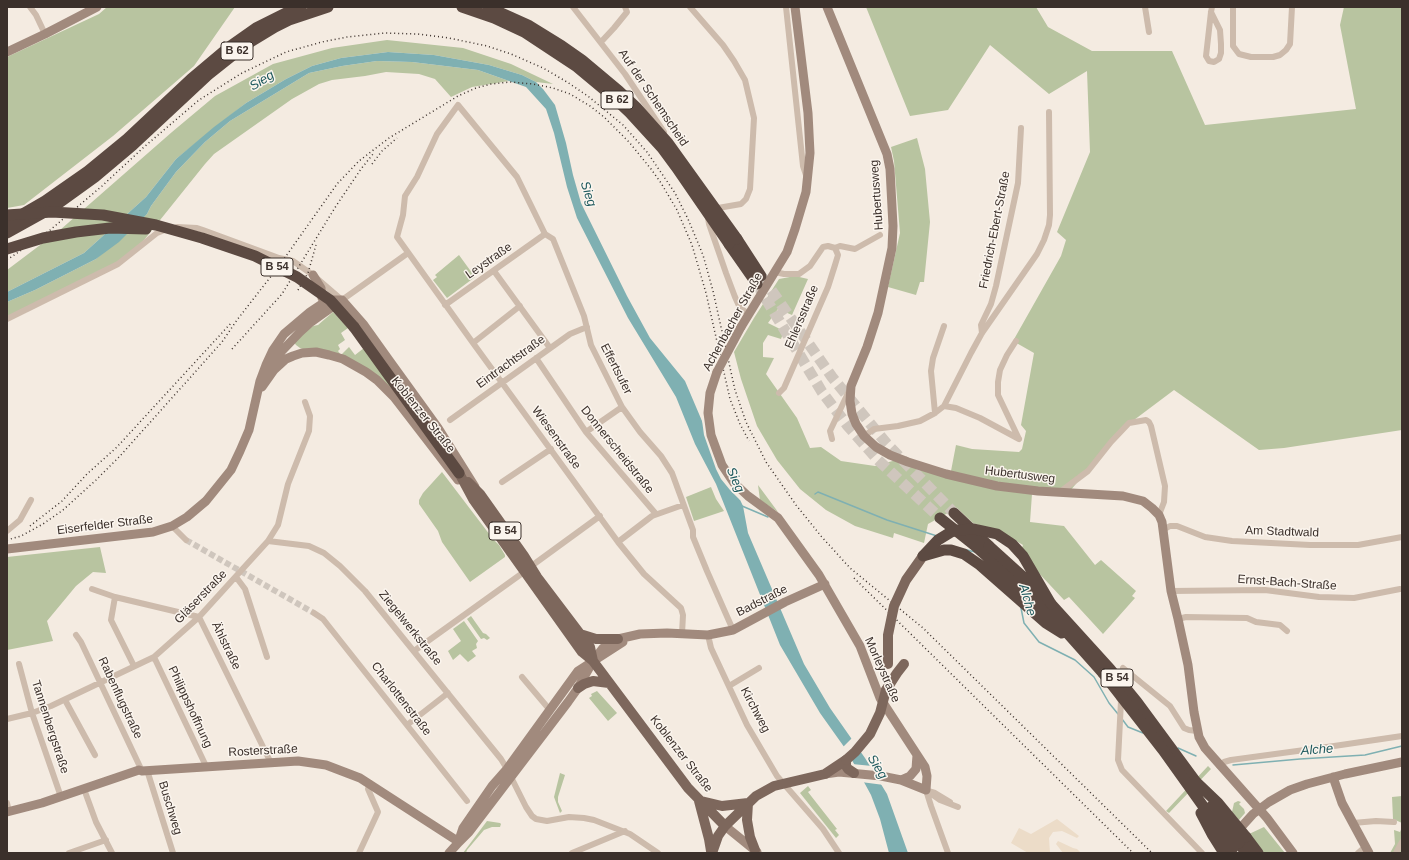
<!DOCTYPE html>
<html>
<head>
<meta charset="utf-8">
<style>
  body { margin:0 }
  #map { position:relative; width:1409px; height:860px; overflow:hidden; background:#f4ebe1; font-family:Helvetica,sans-serif }
  canvas { display:block }
  .frame { position:absolute; inset:0; border:8px solid #3b302b; pointer-events:none }
</style>
</head>
<body>
<div id="map">
<canvas width="1409" height="860"></canvas>
<div class="frame"></div>
</div>
<script>
const ctx = document.querySelector('canvas').getContext('2d');
ctx.lineJoin = 'round';
function fillPath(path, color) { ctx.fillStyle = color; ctx.fill(path, 'evenodd'); }
const toPath = rows => new Path2D(rows.map(r => 'M' + r).join(''));
function trace(path, color, width, dash) { ctx.strokeStyle = color; ctx.lineWidth = width; ctx.lineCap = dash ? 'butt' : 'round'; ctx.setLineDash(dash || []); ctx.stroke(path); }
function label(font, color, halo, rows, align = 'center') {
  ctx.font = font + ' Helvetica,sans-serif'; ctx.lineWidth = 3; ctx.setLineDash([]); ctx.textBaseline = 'middle'; ctx.strokeStyle = halo; ctx.fillStyle = color; for (const [text, x, y, turn = 0] of rows) {
    ctx.save(); ctx.translate(x, y); ctx.rotate((+turn || 0) * Math.PI / 180); ctx.textAlign = isNaN(turn) ? turn : align; if (halo) ctx.strokeText(text, 0, 0); ctx.fillText(text, 0, 0); ctx.restore();
  }
}
fillPath(toPath([
  [107,7,235,7,194,66,113,136,24,205,7,208,7,57,99,14],
  [866,7,1036,7,1048,27,1092,51,1172,51,1205,125,1356,109,1340,25,1344,7,1402,7,1402,430,1284,448,1259,450,1174,390,1122,429,1070,491,1032,494,1030,522,1064,526,1095,565,1101,560,1136,591,1132,596,1135,598,1103,634,1069,597,1064,600,1035,569,1021,550,1023,545,1003,533,973,523,957,508,928,524,924,543,894,533,893,538,855,526,826,510,800,489,777,460,757,426,741,379,734,352,754,318,779,279,795,276,808,279,792,315,778,309,768,323,784,331,781,339,768,335,763,343,763,357,774,358,766,374,797,418,810,448,821,447,841,461,875,466,903,458,951,471,956,445,972,449,1019,452,1022,449,1026,431,1021,425,1034,353,1013,341,1061,256,1066,240,1057,232,1090,152,1087,71,1049,94,990,45,948,110,910,116],
  [387,40,463,48,511,64,553,84,536,82,522,75,489,65,434,55,388,52,341,58,312,66,286,79,246,103,176,159,146,197,84,253,7,292,7,270,60,230,172,132,215,96,273,64,332,48],
  [377,61,412,62,478,70,509,81,472,87,451,97,435,79,419,74,386,72,365,76,332,80,319,84,292,99,214,154,205,164,136,250,118,264,7,319,7,302,35,290,96,259,147,214,151,206,176,172,205,142,230,121,309,73,342,66],
  [917,138,925,169,930,222,924,282,920,282,916,295,888,287,900,233,894,161,891,147],
  [459,255,475,277,447,298,433,280,437,277,435,275],
  [333,312,348,328,341,333,345,340,338,345,340,349,338,351,341,355,349,347,355,355,364,348,405,406,373,374,300,348,296,345,293,341,313,326,318,325],
  [442,472,493,539,499,545,505,555,505,557,470,582,442,542,438,531,419,504,419,500,423,493],
  [758,485,778,512,760,500],
  [711,487,716,499,724,511,694,521,686,497],
  [100,547,106,573,93,572,76,586,47,621,53,641,7,650,7,557],
  [471,616,483,633,486,634,490,638,487,640,484,638,481,639,467,619],
  [464,621,478,641,476,644,477,648,472,651,476,656,468,662,460,654,453,660,448,651,461,641,453,629],
  [597,691,617,713,608,721,589,698,592,696,591,694],
  [1208,766,1211,769,1169,813,1166,811],
  [560,773,565,775,558,797,558,802,562,811,560,813,554,797],
  [808,786,811,790,808,792,837,829,835,830,839,835,836,838,800,793],
  [1402,796,1402,823,1393,819,1392,797],
  [1238,801,1241,802,1239,804,1244,809,1245,813,1239,820,1232,812,1234,803],
  [487,821,500,823,501,824,500,827,492,827,484,830,467,850,466,853,463,853],
  [1264,827,1285,853,1263,853,1249,834],
  [1402,827,1402,853,1390,853,1395,844,1394,830,1400,832]
]), '#b8c4a0');
fillPath(toPath([
  [1057,819,1079,836,1077,838,1062,831,1053,832,1049,838,1050,853,1028,853,1011,843,1019,828,1031,834],
  [1058,841,1073,848,1077,849,1081,853,1063,853,1056,844]
]), '#ecdcc8');
fillPath(toPath([
  [388,52,434,55,489,65,522,75,536,82,543,89,555,105,566,143,573,175,581,203,627,296,650,338,685,381,702,421,743,506,748,533,804,664,830,708,865,758,887,794,908,853,889,853,880,819,871,795,847,751,820,713,780,645,716,484,695,444,676,397,628,318,577,218,567,187,554,133,546,109,526,87,478,70,412,62,377,61,342,66,309,73,230,121,205,142,176,172,151,206,147,214,119,242,96,259,35,290,7,302,7,292,84,253,146,197,176,159,214,127,246,103,286,79,312,66,341,58]
]), '#7fb0b2');
fillPath(toPath([
  [701,413,741,498,740,500,730,490,721,479,716,469,704,435],
  [853,737,862,750,850,762,842,748],
  [852,764,872,766,884,785,861,782]
]), '#f4ebe1');
trace(toPath([
  [815,494,818,492,887,520,937,536],
  [742,506,768,517],
  [967,550,975,552],
  [1021,608,1024,623,1039,642,1075,660,1094,677,1109,703,1118,714],
  [1122,719,1128,727,1143,733],
  [1178,748,1196,756],
  [1233,765,1300,759,1365,755,1402,746]
]), '#7fb0b2', 1.5);
trace(toPath([
  [186,540,314,613]
]), '#cfc6bd', 6, [6, 3]);
trace(toPath([
  [762,277,832,377,887,444,954,513],
  [757,284,822,392,847,425,877,459,940,518]
]), '#cfc6bd', 11, [11, 5.5]);
trace(toPath([
  [30,7,36,15,45,34],
  [573,7,625,74,664,132],
  [690,7,723,45,734,61,745,80,754,118,750,189,746,199,741,204,718,208,714,207],
  [786,7,803,166,806,175],
  [1145,7,1149,32],
  [1233,7,1233,46,1239,54,1251,57,1273,57,1280,55,1286,50,1290,44,1292,7],
  [1211,12,1220,30,1221,44,1221,53,1219,59,1214,62,1209,61,1206,56,1211,12,1212,7],
  [601,42,614,28,627,12,625,7],
  [708,218,709,224,726,273,735,297,740,308,749,314],
  [177,227,197,228,203,230,279,258,293,261,313,275,342,300,408,253],
  [494,271,550,348],
  [775,272,784,274,799,274,810,266,823,247,828,246,835,248,840,246,855,249,880,235],
  [445,305,545,234],
  [7,319,118,264,157,233,167,229],
  [982,333,981,325,991,304,996,286,1018,183,1021,128],
  [1016,341,1007,355,1000,370,998,382,998,395,1019,439],
  [473,343,520,306],
  [536,358,586,432,656,514],
  [779,393,784,388,828,287,835,265,838,255,835,248],
  [944,406,956,408,980,418,1019,439],
  [935,413,931,371,933,358,944,326],
  [450,420,570,334,587,327],
  [586,432,622,407],
  [864,436,874,429,898,426,920,421,935,413,944,406,971,353,982,333,1037,254,1044,240,1049,225,1050,215,1049,112],
  [832,439,830,431,849,391],
  [502,482,551,449],
  [1060,492,1088,471,1111,442,1129,423,1146,420,1149,422,1151,426,1165,486,1164,502,1159,515],
  [172,526,186,540],
  [1163,530,1170,526,1177,526,1205,537,1232,541,1310,545,1358,545,1402,537],
  [7,531,20,520,31,500],
  [268,541,309,546,324,553,340,566,365,591,488,743,501,759,507,769],
  [618,542,652,516,683,505],
  [530,567,600,516],
  [236,577,245,589,267,657],
  [92,589,115,597,199,617],
  [1171,591,1265,590,1319,597,1354,598,1400,589],
  [115,597,111,620,134,666],
  [314,613,323,619,467,801],
  [199,617,271,763],
  [1178,619,1186,617,1247,618,1256,622,1280,625,1287,631],
  [682,634,683,615,681,608,644,574,618,542,473,343,397,237,403,215,405,196,417,177,437,134,458,105,517,177,545,234,553,239,584,316,591,345,622,407,640,432,661,456,672,473,693,530,693,537,707,571,733,630],
  [76,635,81,642,142,771],
  [708,635,711,648,747,725,777,776,823,829,839,853],
  [414,651,524,572],
  [154,657,206,766],
  [19,664,32,713,61,797],
  [1123,668,1170,706,1184,728,1189,730,1197,731],
  [522,677,549,709],
  [729,686,759,668],
  [1119,698,1121,701,1118,760,1122,770,1202,853],
  [65,700,95,755],
  [7,719,32,713,51,706,154,657,199,617,268,541,278,525,288,484,309,431,310,416,305,402],
  [407,725,448,693],
  [1219,766,1224,762,1231,760,1334,746,1402,736],
  [147,770,173,853],
  [511,777,526,807,532,816,536,819,547,821,569,817,584,818,594,820,630,834,658,853],
  [84,789,96,822,112,853],
  [926,790,931,806,948,853],
  [926,790,940,800,958,807],
  [928,791,935,793,950,802],
  [7,803,9,812],
  [1353,823,1376,821,1394,822],
  [69,853,106,840],
  [359,853,378,812,368,789,370,783],
  [572,853,625,831],
  [1358,853,1365,847],
  [1396,853,1402,842]
]), '#cdbbac', 6);
trace(toPath([
  [827,7,887,154,890,169,893,226,892,248,878,313,867,347,851,386,850,401,852,414,856,424,864,436,876,447,890,455,908,462,946,474,997,486,1038,491,1123,496,1143,501,1152,508,1159,515,1162,522,1171,591,1178,619,1188,665,1194,712,1199,737,1205,748,1267,818,1293,853],
  [7,52,45,34,97,7],
  [313,275,321,288,322,298],
  [342,300,364,325,389,360,438,428,475,487],
  [741,327,787,252,795,229,806,192,810,153,808,113,795,7],
  [270,369,279,354,300,332,311,322,339,302],
  [717,372,710,393,708,413,711,435,722,465,734,483,748,496,778,518,819,575,860,646,880,698,925,767,927,776,926,790,901,780,881,776,839,772,825,774],
  [262,387,274,370,286,359,293,356,302,353,316,352,329,355,343,359,366,372,377,380,394,397,458,480],
  [7,549,153,532,172,526,187,517,206,501,231,470,240,451,249,430,260,381,266,365,273,350,284,334,310,312,322,304,330,300,342,300],
  [1333,777,1342,803,1369,853],
  [901,780,910,776,916,769,917,755],
  [7,812,42,803,139,770,142,771,298,761,326,765,360,778,459,842],
  [725,826,757,852],
  [1235,834,1253,814,1269,802,1290,790,1307,784,1345,774,1402,762],
  [459,840,463,828,492,786,507,769,578,671,623,642],
  [449,853,459,842,469,832,568,702,578,688,593,661,603,648,618,639,640,634,667,633,708,635,733,630,785,602,825,584]
]), '#a18a7d', 9);
trace(toPath([
  [459,473,473,499,582,652,593,661,688,788,725,826],
  [468,482,480,494,524,556,537,577,590,647,593,661],
  [580,634,596,639,618,639],
  [578,688,584,684,593,681,609,683],
  [886,690,897,673,904,664],
  [846,760,846,766,848,769,854,773],
  [699,801,709,839,711,851],
  [701,801,722,806,748,803],
  [748,803,747,820,750,837,755,850],
  [712,853,718,836,725,826,756,796,774,786,825,774,846,760]
]), '#7d675c', 10);
trace(toPath([
  [7,223,45,201,88,171,127,139,191,79,229,47,256,28,286,13,301,7],
  [7,233,52,208,95,177,133,145,208,75,247,44,275,27,289,20,328,7],
  [737,239,761,276],
  [729,244,757,284],
  [354,327,459,473],
  [954,513,989,546],
  [940,518,974,545,1047,610,1103,673],
  [923,556,944,550,951,550,964,554,980,565,1046,623,1062,633],
  [1051,604,1110,669,1137,702,1196,782],
  [1246,837,1258,853],
  [1239,843,1246,853]
]), '#5c4a42', 11);
trace(toPath([
  [372,164,382,151,397,138],
  [7,260,49,231,102,186,144,147,199,100,242,73,286,52,322,42,347,37,385,33,418,34,449,38,487,46,511,54,543,68,567,82,589,97,623,125,647,152,675,193,688,219,703,255,713,291,735,390,746,422,766,462,796,505,821,536,850,568,923,628,1152,853],
  [298,290,308,273,316,245],
  [232,349,282,294,336,206,361,169,373,154],
  [30,526,62,501,87,474,117,447,232,322],
  [7,540,21,536,43,524,63,510,96,480,120,456,222,342,237,320,279,266,337,184,359,161,389,138,458,96,476,88,491,84,510,82,533,84,553,88,570,94,590,106,604,117,629,142,651,169,661,183,677,210,692,245,706,293,730,399,740,424,749,441],
  [854,578,1133,853]
]), '#3b302b', 1.5, [1, 3]);
trace(toPath([
  [717,372,741,327]
]), '#a18a7d', 9);
trace(toPath([
  [888,664,888,635,894,606,906,580,923,556],
  [846,760,855,752,870,734,880,713,886,690]
]), '#7d675c', 10);
trace(toPath([
  [462,7,494,18,524,32,577,67,613,97,630,113,662,148,676,167,729,244],
  [488,7,528,25,562,46,582,60,619,91,636,107,668,143,737,239],
  [7,215,52,212,103,215,156,225,202,238,255,256,297,277,330,300,354,327],
  [7,249,43,238,76,232,110,228,146,229],
  [989,546,1041,593],
  [923,556,938,540,951,532,958,530,974,529,997,534,1012,544,1023,556,1051,604],
  [1103,673,1163,750,1233,848],
  [1196,782,1218,803,1246,837],
  [1212,806,1239,843],
  [1201,813,1212,834,1224,853]
]), '#5c4a42', 11);
for (const [x, y, w] of [
  [237,51,32],
  [617,100,32],
  [277,267,32],
  [505,531,32],
  [1117,678,32]
]) { const box = new Path2D(); box.roundRect(x - w / 2, y - 9, w, 18, 3); ctx.fillStyle = '#fbf5ee'; ctx.fill(box); trace(box, '#3b302b', 1); }
label('bold 11px', '#3b302b', null, [
  ["B 62",237,51],
  ["B 62",617,100],
  ["B 54",277,267],
  ["B 54",505,531],
  ["B 54",1117,678]
]);
label('12px', '#3b302b', '#fbf5ee', [
  ["Auf der Schemscheid",653,98,56],
  ["Hubertusweg",877,195,-94],
  ["Friedrich-Ebert-Straße",995,230,-79],
  ["Leystraße",489,261,-35],
  ["Ehlersstraße",802,317,-67],
  ["Achenbacher Straße",733,322,-61],
  ["Eintrachtstraße",511,362,-36],
  ["Effertsufer",616,369,63],
  ["Koblenzer Straße",423,415,51],
  ["Wiesenstraße",556,438,54],
  ["Donnerscheidstraße",617,450,51],
  ["Hubertusweg",1020,475,7],
  ["Eiserfelder Straße",105,525,-7],
  ["Am Stadtwald",1282,532,2],
  ["Ernst-Bach-Straße",1287,583,4],
  ["Gläserstraße",201,597,-46],
  ["Badstraße",762,601,-27],
  ["Ziegelwerkstraße",410,628,51],
  ["Ählstraße",226,646,64],
  ["Morleystraße",882,670,66],
  ["Rabenflugstraße",120,698,65],
  ["Charlottenstraße",401,699,52],
  ["Philippshoffnung",190,707,65],
  ["Kirchweg",755,710,62],
  ["Tannenbergstraße",50,727,72],
  ["Rosterstraße",263,751,-3],
  ["Koblenzer Straße",681,754,52],
  ["Buschweg",170,808,73]
]);
label('italic 13px', '#1f5a5e', '#fbf5ee', [
  ["Sieg",262,81,-31],
  ["Sieg",588,194,72],
  ["Sieg",735,480,66],
  ["Alche",1027,600,74],
  ["Alche",1317,750,-4],
  ["Sieg",877,767,59]
]);
</script>
</body>
</html>
